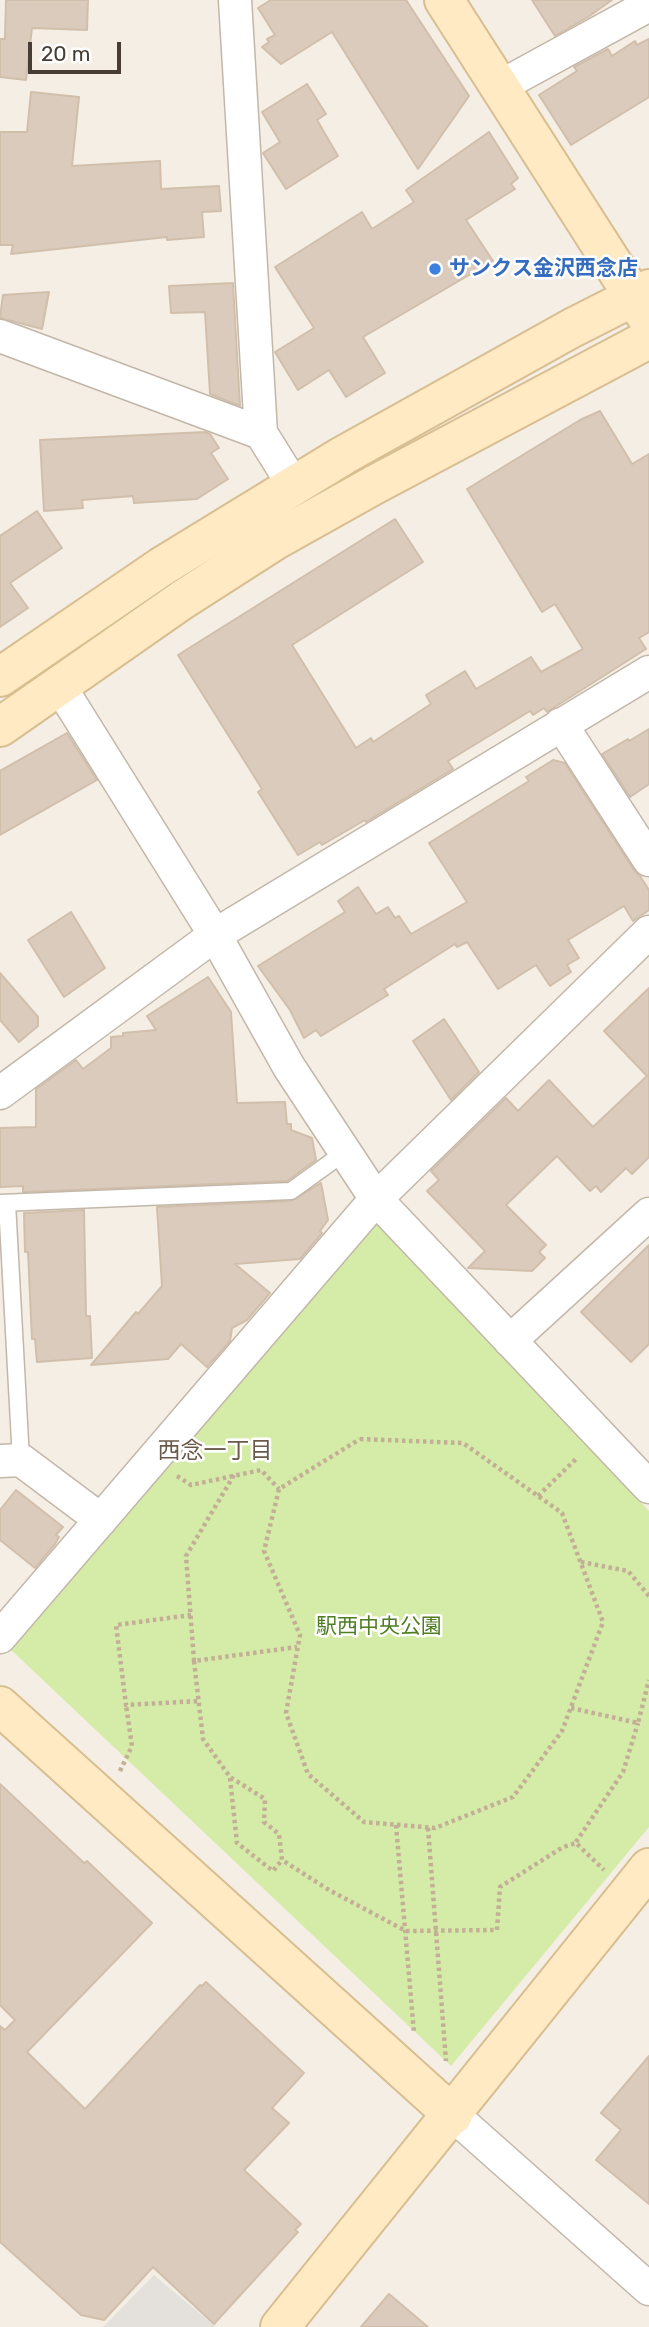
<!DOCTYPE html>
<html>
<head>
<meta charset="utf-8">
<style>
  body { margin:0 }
  #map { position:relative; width:649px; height:2327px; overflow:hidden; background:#f4eee5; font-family:Rubik,sans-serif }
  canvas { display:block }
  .scale { position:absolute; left:28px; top:42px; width:93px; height:32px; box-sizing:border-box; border:4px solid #473d34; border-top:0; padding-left:9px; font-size:21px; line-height:24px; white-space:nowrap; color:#473d34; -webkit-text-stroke:5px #fff; paint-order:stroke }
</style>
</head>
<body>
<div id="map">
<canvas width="649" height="2327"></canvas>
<div class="scale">20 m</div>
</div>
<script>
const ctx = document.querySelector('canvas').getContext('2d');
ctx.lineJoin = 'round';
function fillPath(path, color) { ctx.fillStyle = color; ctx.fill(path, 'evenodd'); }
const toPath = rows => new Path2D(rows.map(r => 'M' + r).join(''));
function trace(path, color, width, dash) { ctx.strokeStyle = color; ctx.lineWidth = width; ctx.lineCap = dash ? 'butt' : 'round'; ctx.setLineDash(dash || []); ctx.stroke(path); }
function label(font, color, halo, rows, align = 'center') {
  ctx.font = font + ' Rubik,"Noto Sans JP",sans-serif'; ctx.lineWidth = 5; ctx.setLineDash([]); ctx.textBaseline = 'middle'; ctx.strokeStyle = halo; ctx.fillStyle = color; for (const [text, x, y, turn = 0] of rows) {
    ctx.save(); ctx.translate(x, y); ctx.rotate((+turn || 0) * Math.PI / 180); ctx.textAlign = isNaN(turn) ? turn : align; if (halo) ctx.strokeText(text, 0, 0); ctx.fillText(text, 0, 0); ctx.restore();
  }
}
fillPath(toPath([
  [377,1213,649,1511,649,1827,451,2066,8,1647]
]), '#d5eca9');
fillPath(toPath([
  [154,2275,216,2327,103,2327]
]), '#e4e1dd');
const building = toPath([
  [6,0,88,0,87,30,32,28,26,80,0,77,0,39,5,39,6,0],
  [271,0,406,0,469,96,418,169,332,32,281,64,262,47,269,42,267,39,275,35,258,8,271,0],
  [532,0,612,0,588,17,555,36,532,0],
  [649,39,649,97,571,145,539,95,577,71,574,67,608,49,612,56,635,41,637,45,649,39],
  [307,84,326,114,317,120,338,156,286,189,263,153,280,142,262,112,307,84],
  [31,92,79,97,72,166,160,161,161,189,219,186,221,211,202,212,204,237,167,240,167,237,11,254,13,245,0,245,0,132,27,132,31,92],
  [489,132,518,178,511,184,515,189,466,220,493,261,363,337,385,373,346,397,329,370,298,390,275,352,314,328,275,267,362,212,372,229,414,202,406,190,489,132],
  [233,283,237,355,240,406,210,394,205,312,171,313,169,286,233,283],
  [49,292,42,329,0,318,3,295,49,292],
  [600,411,632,464,649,454,649,632,639,638,646,649,547,712,544,708,533,715,530,711,448,761,453,769,366,822,365,820,322,845,320,842,298,855,258,792,262,789,178,655,395,519,423,562,292,645,356,748,371,738,373,742,431,704,426,695,465,671,476,689,531,657,541,672,583,649,555,604,542,612,467,489,580,420,600,411],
  [205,432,210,434,219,448,211,453,228,479,197,499,134,503,133,496,82,500,83,508,44,511,40,440,205,432],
  [37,511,62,548,10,583,28,608,0,627,0,536,37,511],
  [649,729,649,784,630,797,602,754,628,739,629,741,649,729],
  [67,733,97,780,0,835,0,771,67,733],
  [553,760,565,763,634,870,640,876,649,890,649,910,633,921,624,906,568,940,579,958,567,965,571,972,550,986,536,965,498,989,467,942,457,947,455,944,384,989,388,995,321,1036,316,1030,304,1038,290,1010,258,966,345,912,338,901,358,887,376,914,388,907,395,918,399,916,411,934,467,902,429,843,529,781,526,777,553,760],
  [71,912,105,968,64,997,28,940,71,912],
  [0,973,38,1017,38,1026,19,1042,0,1020,0,973],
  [208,977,231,1012,237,1103,285,1102,287,1124,291,1124,291,1130,312,1138,316,1160,287,1181,23,1192,23,1186,0,1187,0,1128,36,1127,36,1089,76,1060,83,1069,111,1048,111,1037,123,1036,123,1033,156,1030,147,1016,208,977],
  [649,988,649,1157,632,1174,626,1168,601,1192,596,1186,590,1191,557,1156,506,1205,546,1245,539,1252,545,1258,532,1271,468,1268,485,1251,427,1191,439,1180,431,1171,506,1098,518,1111,549,1080,593,1127,647,1076,604,1031,649,988],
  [444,1019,479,1072,451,1100,413,1041,444,1019],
  [321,1183,328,1220,320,1231,322,1233,300,1259,235,1264,270,1293,247,1320,232,1328,230,1341,207,1367,181,1344,168,1359,91,1365,136,1312,138,1314,162,1286,157,1207,291,1201,321,1183],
  [84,1210,86,1316,90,1316,92,1358,37,1362,35,1339,32,1339,28,1252,25,1252,24,1213,84,1210],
  [649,1245,649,1344,631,1362,581,1312,649,1245],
  [16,1490,63,1527,56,1535,59,1537,55,1544,35,1568,0,1540,0,1510,16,1490],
  [0,1784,84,1863,87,1861,152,1923,27,2052,85,2109,200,1985,202,1986,206,1982,304,2073,272,2108,289,2123,244,2170,301,2224,295,2230,298,2232,214,2324,153,2267,104,2320,81,2315,0,2242,0,2026,5,2030,15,2020,0,2005,0,1784],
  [649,2056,649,2204,596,2160,621,2130,601,2113,649,2056],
  [389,2294,428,2327,361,2327,389,2294]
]);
fillPath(building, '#dacbbc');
trace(building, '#d2bfab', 2);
const lane = toPath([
  [0,1203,291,1191,345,1152],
  [7,1203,21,1460]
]);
const street = toPath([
  [235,0,261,433],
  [499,87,649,5],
  [0,336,261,433,294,486],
  [59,685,215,935,289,1067,376,1199,649,1487],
  [561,724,649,860],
  [0,1093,215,935,649,672],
  [510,1341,649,1214],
  [0,1461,21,1460,101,1520],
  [0,1637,376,1199,649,932],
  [453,2115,649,2289]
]);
const secondary = toPath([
  [444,0,648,319],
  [0,677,161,567,344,455,572,328,649,289],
  [0,727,182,600,274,541,374,485,649,339],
  [0,1706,453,2115],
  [280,2327,649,1868]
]);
trace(lane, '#c3b7a9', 19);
trace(street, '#c3b7a9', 35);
trace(secondary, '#d8be90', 42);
trace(toPath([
  [360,1439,463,1443,562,1513,603,1622,562,1731,513,1797,435,1828,364,1822,308,1774,286,1713,300,1635,264,1551,279,1489,360,1439],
  [234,1475,186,1556,194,1661,297,1647],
  [177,1476,191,1485,261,1470,279,1489],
  [538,1496,578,1457],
  [581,1562,628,1571,649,1596],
  [191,1615,116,1625,126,1705,199,1701],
  [194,1661,203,1739,230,1777,265,1799,264,1822,279,1834,282,1860,329,1890,406,1931,497,1930,500,1887,563,1847,576,1843,604,1870],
  [571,1708,638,1723,649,1680],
  [120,1771,132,1746,126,1705],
  [230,1778,237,1843,273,1871,282,1860],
  [396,1825,414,2033],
  [428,1828,446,2061],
  [576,1842,623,1772,638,1723]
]), '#c3af96', 4.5, [3.5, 3.5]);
trace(lane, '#fff', 16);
trace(street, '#fff', 32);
trace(secondary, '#ffeac4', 38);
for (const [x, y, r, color] of [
  [435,269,7,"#3f7fe0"]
]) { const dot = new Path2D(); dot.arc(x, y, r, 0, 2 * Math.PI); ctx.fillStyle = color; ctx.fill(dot); trace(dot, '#fff', 2.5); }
label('bold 21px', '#366cbe', '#fff', [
  ["サンクス金沢西念店",449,269]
], 'left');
label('21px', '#4e7e21', '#fff', [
  ["駅西中央公園",379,1627]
]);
label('23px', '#6b5a4a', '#fff', [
  ["西念一丁目",215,1451]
]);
</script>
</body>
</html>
